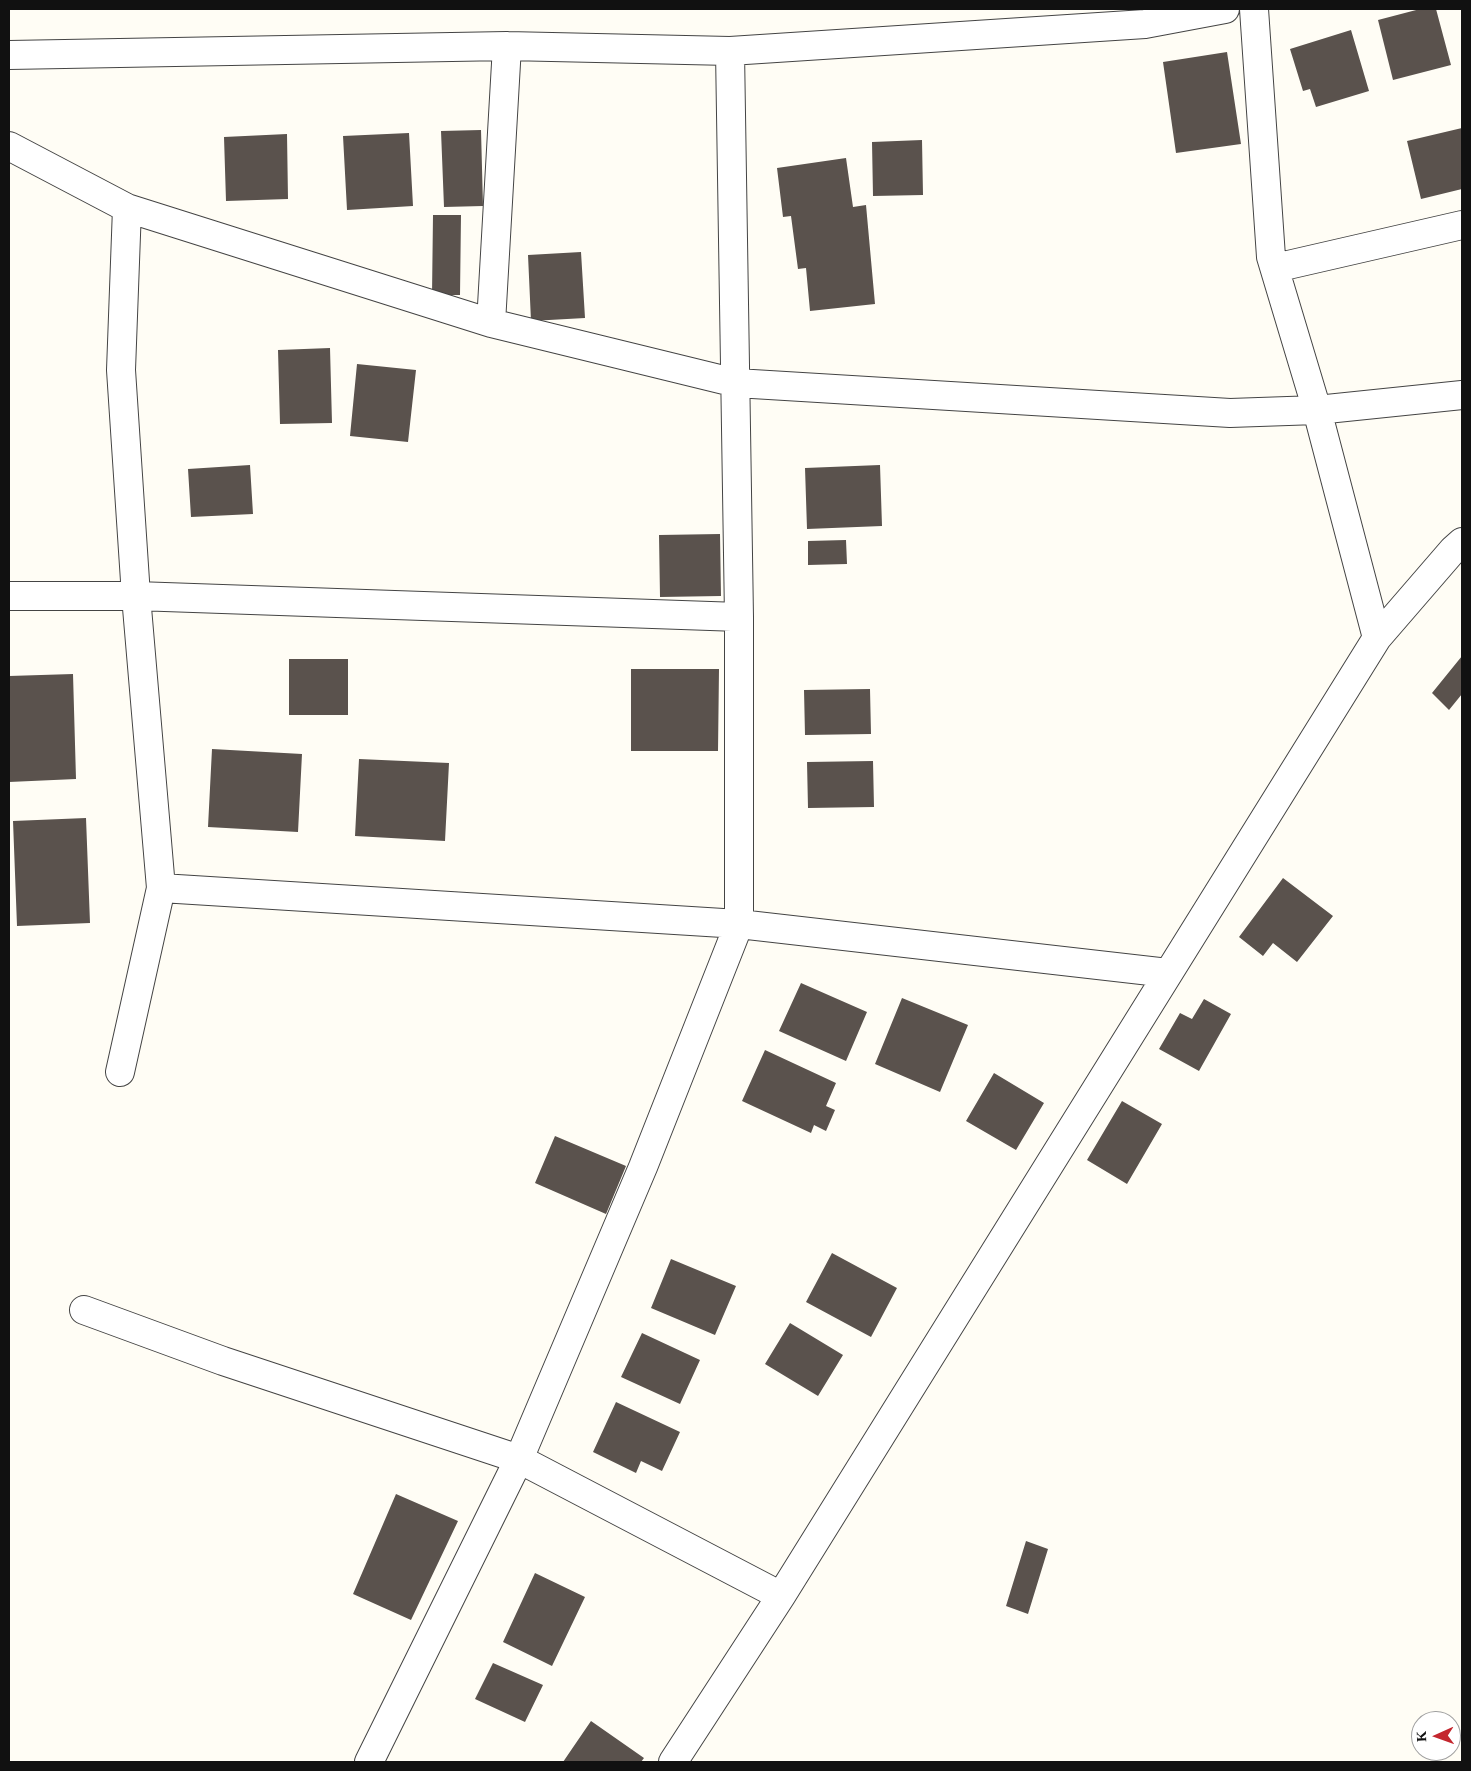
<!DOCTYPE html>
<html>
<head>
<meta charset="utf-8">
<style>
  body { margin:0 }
  #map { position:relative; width:1471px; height:1771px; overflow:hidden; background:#fffdf5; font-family:"Times New Roman",serif }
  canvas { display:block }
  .frame { position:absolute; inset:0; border:10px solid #111; pointer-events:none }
  .north { position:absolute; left:1411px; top:1711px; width:50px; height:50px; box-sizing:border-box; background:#fff; border:1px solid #a0a0a0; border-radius:50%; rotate:268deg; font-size:14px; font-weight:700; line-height:20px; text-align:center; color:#111 }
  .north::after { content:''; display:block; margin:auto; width:18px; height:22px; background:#c4262e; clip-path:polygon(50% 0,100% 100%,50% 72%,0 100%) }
</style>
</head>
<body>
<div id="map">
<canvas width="1471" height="1771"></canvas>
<div class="frame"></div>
<div class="north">K</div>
</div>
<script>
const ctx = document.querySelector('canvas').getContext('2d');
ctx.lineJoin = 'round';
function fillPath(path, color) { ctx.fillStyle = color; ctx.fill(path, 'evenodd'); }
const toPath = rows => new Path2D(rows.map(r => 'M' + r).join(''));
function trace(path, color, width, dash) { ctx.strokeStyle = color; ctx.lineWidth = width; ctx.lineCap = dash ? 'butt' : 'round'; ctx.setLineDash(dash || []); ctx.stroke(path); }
fillPath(toPath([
  [1420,9,1436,9,1451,65,1393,80,1378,20],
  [1351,30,1369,91,1316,107,1310,89,1303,91,1290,49],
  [1227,52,1241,144,1176,153,1163,62],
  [1462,128,1462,189,1421,199,1407,141],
  [481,130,483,206,444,207,441,131],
  [409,133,413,206,347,210,343,136],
  [287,134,288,199,226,201,224,137],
  [922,140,923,195,873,196,872,142],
  [846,158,853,207,866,205,875,304,810,311,806,268,798,269,791,216,783,217,777,168],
  [433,215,461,215,460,295,432,295],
  [581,252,585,318,531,321,528,255],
  [330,348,332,423,280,424,278,350],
  [357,364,416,370,408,442,350,436],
  [250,465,253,514,191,517,188,469],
  [880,465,882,526,807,529,805,468],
  [720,534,721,596,660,597,659,535],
  [846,540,847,564,808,565,808,541],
  [1462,656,1462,694,1449,710,1432,693],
  [289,659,348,659,348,715,289,715],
  [631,669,719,669,718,751,631,751],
  [73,674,76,779,9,782,9,676],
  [870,689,871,734,805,735,804,690],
  [212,749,302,754,298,832,208,827],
  [359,759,449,763,445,841,355,836],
  [873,761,874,807,808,808,807,762],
  [86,818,90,923,17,926,13,821],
  [1283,878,1333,916,1297,962,1273,943,1263,956,1239,937],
  [801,983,867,1012,846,1061,779,1031],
  [902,998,968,1025,940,1092,875,1064],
  [1204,999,1231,1014,1199,1071,1159,1049,1180,1013,1192,1019],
  [765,1050,836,1083,826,1106,835,1110,826,1131,814,1125,811,1133,742,1101],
  [994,1073,1044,1103,1016,1150,966,1121],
  [1122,1101,1162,1124,1127,1184,1087,1160],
  [555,1136,626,1166,606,1214,535,1183],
  [832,1253,897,1288,871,1337,806,1302],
  [671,1259,736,1286,715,1335,651,1308],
  [790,1323,843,1355,818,1396,765,1364],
  [642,1333,700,1360,680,1404,621,1377],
  [616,1402,680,1432,662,1471,641,1461,636,1473,593,1452],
  [396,1494,458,1521,411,1620,353,1594],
  [1026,1541,1048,1549,1028,1614,1006,1606],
  [535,1573,585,1597,552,1666,503,1642],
  [493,1663,543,1685,525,1722,475,1699],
  [591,1721,644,1758,641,1762,563,1762]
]), '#5a524d');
const minor = toPath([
  [1254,9,1271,257,1317,410,1377,638],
  [9,55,507,46,730,51,1145,24,1225,9],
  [9,146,127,208,491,323,736,383,1230,413,1317,410,1462,395],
  [127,208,121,370,136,596,161,888,739,924,1168,973],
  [1275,268,1462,225],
  [491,323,507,46],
  [9,596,136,596,739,617],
  [120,1072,161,888],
  [84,1310,223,1361,519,1459,781,1596],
  [369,1762,519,1459,643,1167,739,924,739,617,730,51],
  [673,1762,781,1596,1377,638,1453,550,1462,542]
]);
trace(minor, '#444', 30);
trace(minor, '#fff', 28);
</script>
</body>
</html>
